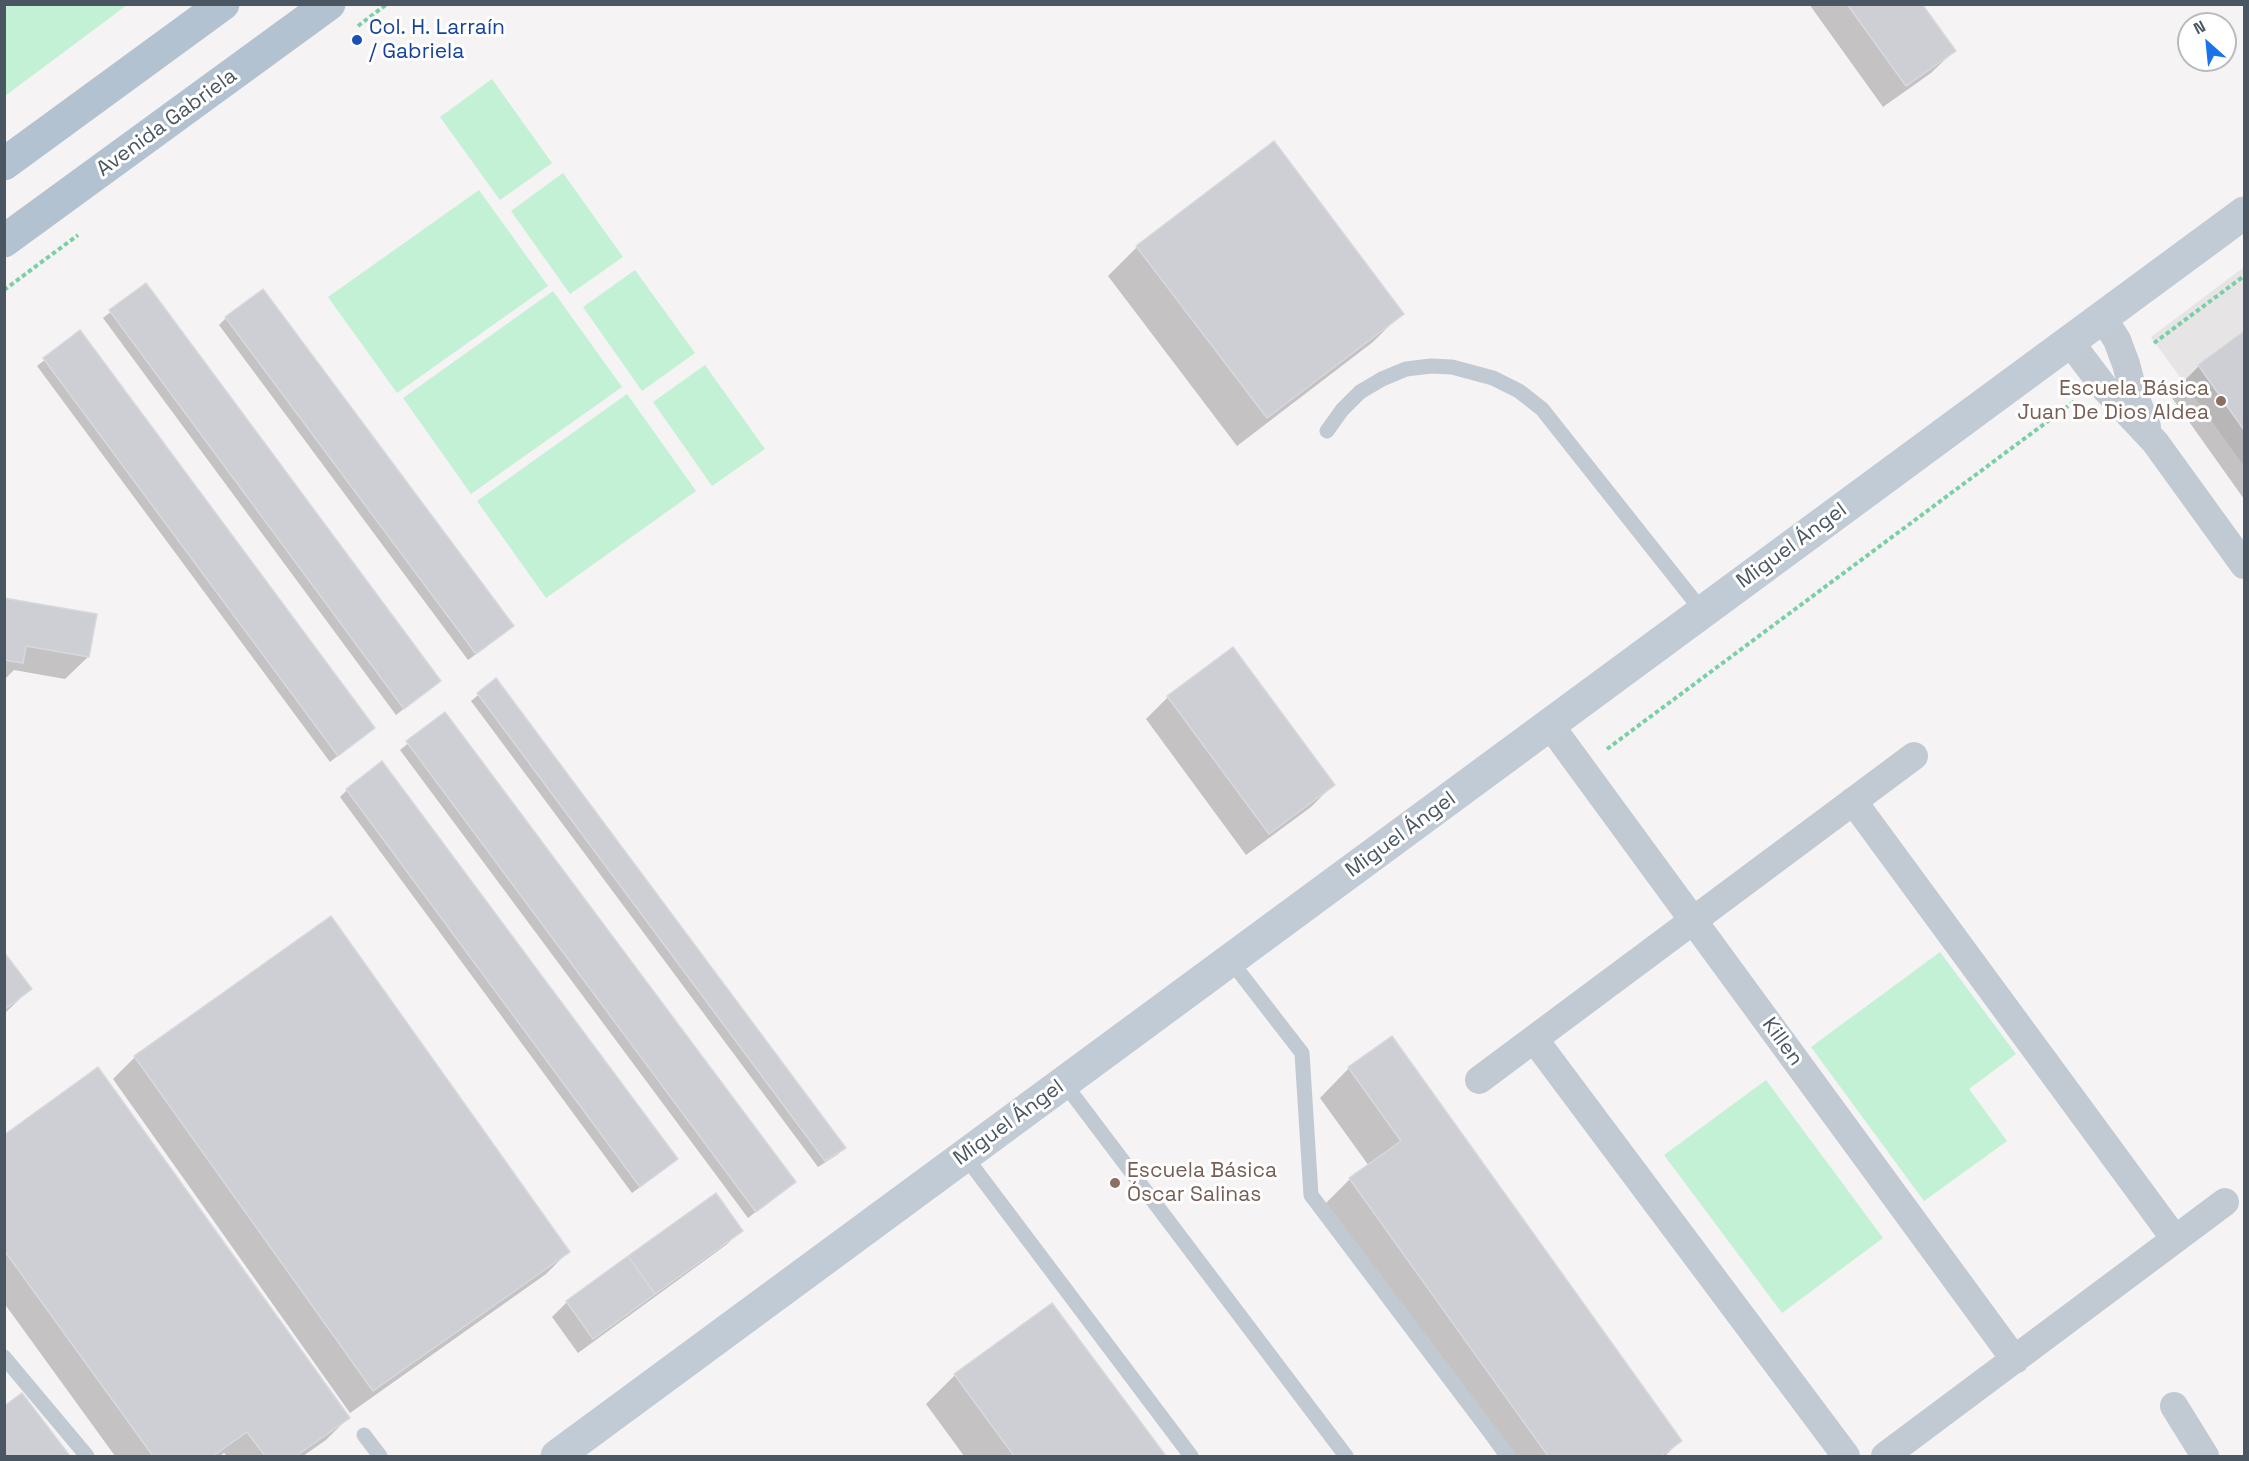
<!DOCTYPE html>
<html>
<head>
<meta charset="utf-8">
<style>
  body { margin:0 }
  #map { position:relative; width:2249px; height:1461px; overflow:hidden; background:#f5f3f3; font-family:"Space Grotesk",sans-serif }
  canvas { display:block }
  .frame { position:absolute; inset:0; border:6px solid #4a5661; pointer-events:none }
  .north { position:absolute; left:2177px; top:12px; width:60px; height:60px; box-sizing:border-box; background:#fff; border:2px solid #b7bbc0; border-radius:50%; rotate:333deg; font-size:16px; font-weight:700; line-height:24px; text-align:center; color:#4a5661 }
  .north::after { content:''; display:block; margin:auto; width:21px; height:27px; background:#1a73e8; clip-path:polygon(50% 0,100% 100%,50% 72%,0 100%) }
</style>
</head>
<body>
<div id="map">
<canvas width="2249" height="1461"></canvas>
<div class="frame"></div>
<div class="north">N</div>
</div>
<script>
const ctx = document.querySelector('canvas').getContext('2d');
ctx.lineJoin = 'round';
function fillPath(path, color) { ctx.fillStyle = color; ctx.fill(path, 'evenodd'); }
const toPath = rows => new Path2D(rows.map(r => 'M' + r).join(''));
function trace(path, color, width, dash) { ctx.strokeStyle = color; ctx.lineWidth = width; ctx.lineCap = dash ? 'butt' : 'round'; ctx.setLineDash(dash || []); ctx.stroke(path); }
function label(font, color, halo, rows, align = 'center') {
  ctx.font = font + ' "Space Grotesk",sans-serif'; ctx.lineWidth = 6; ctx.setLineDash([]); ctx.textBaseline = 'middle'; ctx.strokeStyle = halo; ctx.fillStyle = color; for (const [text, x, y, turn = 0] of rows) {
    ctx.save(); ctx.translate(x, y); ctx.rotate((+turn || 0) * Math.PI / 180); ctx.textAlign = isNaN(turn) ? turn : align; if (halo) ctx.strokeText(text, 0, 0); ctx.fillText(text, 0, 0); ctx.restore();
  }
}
fillPath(toPath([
  [2244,267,2244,466,2151,337]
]), '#e6e4e5');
fillPath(toPath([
  [5,4,127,4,127,5,5,96],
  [492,79,552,163,500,200,440,117],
  [563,173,623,257,570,294,511,211],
  [479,190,548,286,397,393,328,297],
  [635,270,695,353,642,391,583,307],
  [553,291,622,387,471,494,403,398],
  [705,365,765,449,712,486,653,402],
  [627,394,696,491,546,598,477,501],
  [1940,952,2016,1054,1969,1089,2007,1141,1924,1201,1811,1047],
  [1766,1080,1883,1238,1782,1313,1664,1155]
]), '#c3f1d5');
fillPath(toPath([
  [1809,4,1920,4,1954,51,1931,73,1883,107],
  [1137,247,1402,313,1373,342,1237,446,1108,276],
  [146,285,439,681,396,715,103,318],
  [226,318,512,626,505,633,468,660,219,325],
  [80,333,373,728,330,762,37,366],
  [2244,333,2244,499,2170,395,2199,366],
  [4,599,88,657,65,679,14,670,4,680],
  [496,680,844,1148,837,1155,818,1167,471,701],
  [1168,697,1333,785,1311,807,1246,855,1146,719],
  [445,714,794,1182,748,1218,400,750],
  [347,790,676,1159,669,1166,632,1193,340,797],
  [4,955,30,989,4,1014],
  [1391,1038,1680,1441,1665,1456,1498,1456,1321,1208,1350,1179,1369,1166,1320,1098,1349,1068],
  [135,1057,568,1252,546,1274,350,1413,113,1079],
  [4,1136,348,1418,326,1440,303,1456,227,1456,224,1453,220,1456,115,1456,4,1303],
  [715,1195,741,1231,726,1245,578,1353,552,1317,567,1302],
  [1052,1305,1164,1456,964,1456,926,1404,955,1375],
  [22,1395,68,1456,4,1456,4,1408]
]), '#0003');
const building = toPath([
  [1847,4,1922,4,1956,51,1906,86,1847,4],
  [1274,141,1404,314,1267,418,1136,246,1274,141],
  [146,283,441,681,404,709,109,310,146,283],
  [263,289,514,626,476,654,225,317,263,289],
  [80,330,375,728,338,756,43,358,80,330],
  [2244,331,2244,430,2198,365,2244,331],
  [4,598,97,614,89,657,26,646,23,663,4,660,4,598],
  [1233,647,1335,785,1269,834,1167,696,1233,647],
  [496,678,846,1148,825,1161,477,693,496,678],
  [445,712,796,1182,756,1212,406,741,445,712],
  [382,761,678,1159,640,1187,346,789,382,761],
  [331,916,570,1252,373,1391,134,1056,331,916],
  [4,952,32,989,4,1010,4,952],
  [1392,1036,1682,1441,1661,1456,1548,1456,1349,1178,1401,1141,1348,1067,1392,1036],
  [98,1067,350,1418,296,1456,265,1456,247,1432,213,1456,153,1456,4,1250,4,1135,98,1067],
  [716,1193,743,1231,655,1294,628,1256,716,1193],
  [628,1256,655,1294,593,1339,566,1301,628,1256],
  [1052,1303,1166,1456,1014,1456,954,1374,1052,1303],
  [22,1393,70,1456,4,1456,4,1406,22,1393]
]);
fillPath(building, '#cdcfd5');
trace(building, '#d7d9de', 1.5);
trace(toPath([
  [358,26,387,4],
  [4,290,78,235],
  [2154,343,2244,276],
  [1607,749,2075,401]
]), '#7ad0a6', 4, [4.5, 3]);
trace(toPath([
  [1327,431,1342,410,1360,392,1382,379,1406,369,1431,366,1452,367,1493,378,1519,391,1542,409,1703,612],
  [1230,960,1302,1053,1311,1195,1508,1456],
  [1064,1083,1346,1456],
  [965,1156,1191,1456],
  [4,1357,87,1456],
  [364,1435,380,1456]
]), '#c1cad2', 15);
trace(toPath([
  [2103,318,2117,340,2126,364,2134,394,2147,427],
  [2070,342,2107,391,2155,442,2244,565],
  [1550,725,2015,1360],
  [1853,801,2175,1239],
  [1534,1039,1846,1456],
  [1479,1080,1914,756],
  [2174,1406,2205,1456],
  [1885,1456,2225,1202]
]), '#c1cad2', 28);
trace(toPath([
  [557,1456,2244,213]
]), '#c1cbd6', 33);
trace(toPath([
  [4,164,223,4],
  [4,241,329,4]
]), '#b3c2d1', 33);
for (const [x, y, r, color] of [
  [357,40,6,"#1a4fb4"],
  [2221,401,6,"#8d6e63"],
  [1115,1183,6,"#8d6e63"]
]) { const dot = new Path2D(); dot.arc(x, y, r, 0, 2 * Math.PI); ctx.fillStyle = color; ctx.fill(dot); trace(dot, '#fff', 2); }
label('21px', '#164399', '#fff', [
  ["Col. H. Larraín",369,28],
  ["/ Gabriela",369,52]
], 'left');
label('21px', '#4a5661', '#fff', [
  ["Avenida Gabriela",167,123,-36],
  ["Miguel Ángel",1792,546,-36],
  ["Miguel Ángel",1401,835,-36],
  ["Killen",1782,1042,54],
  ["Miguel Ángel",1009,1123,-36]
]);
label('21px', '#785e54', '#fff', [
  ["Escuela Básica",2209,389],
  ["Juan De Dios Aldea",2209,413],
  ["Escuela Básica",1127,1171,"left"],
  ["Óscar Salinas",1127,1195,"left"]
], 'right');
</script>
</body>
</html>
